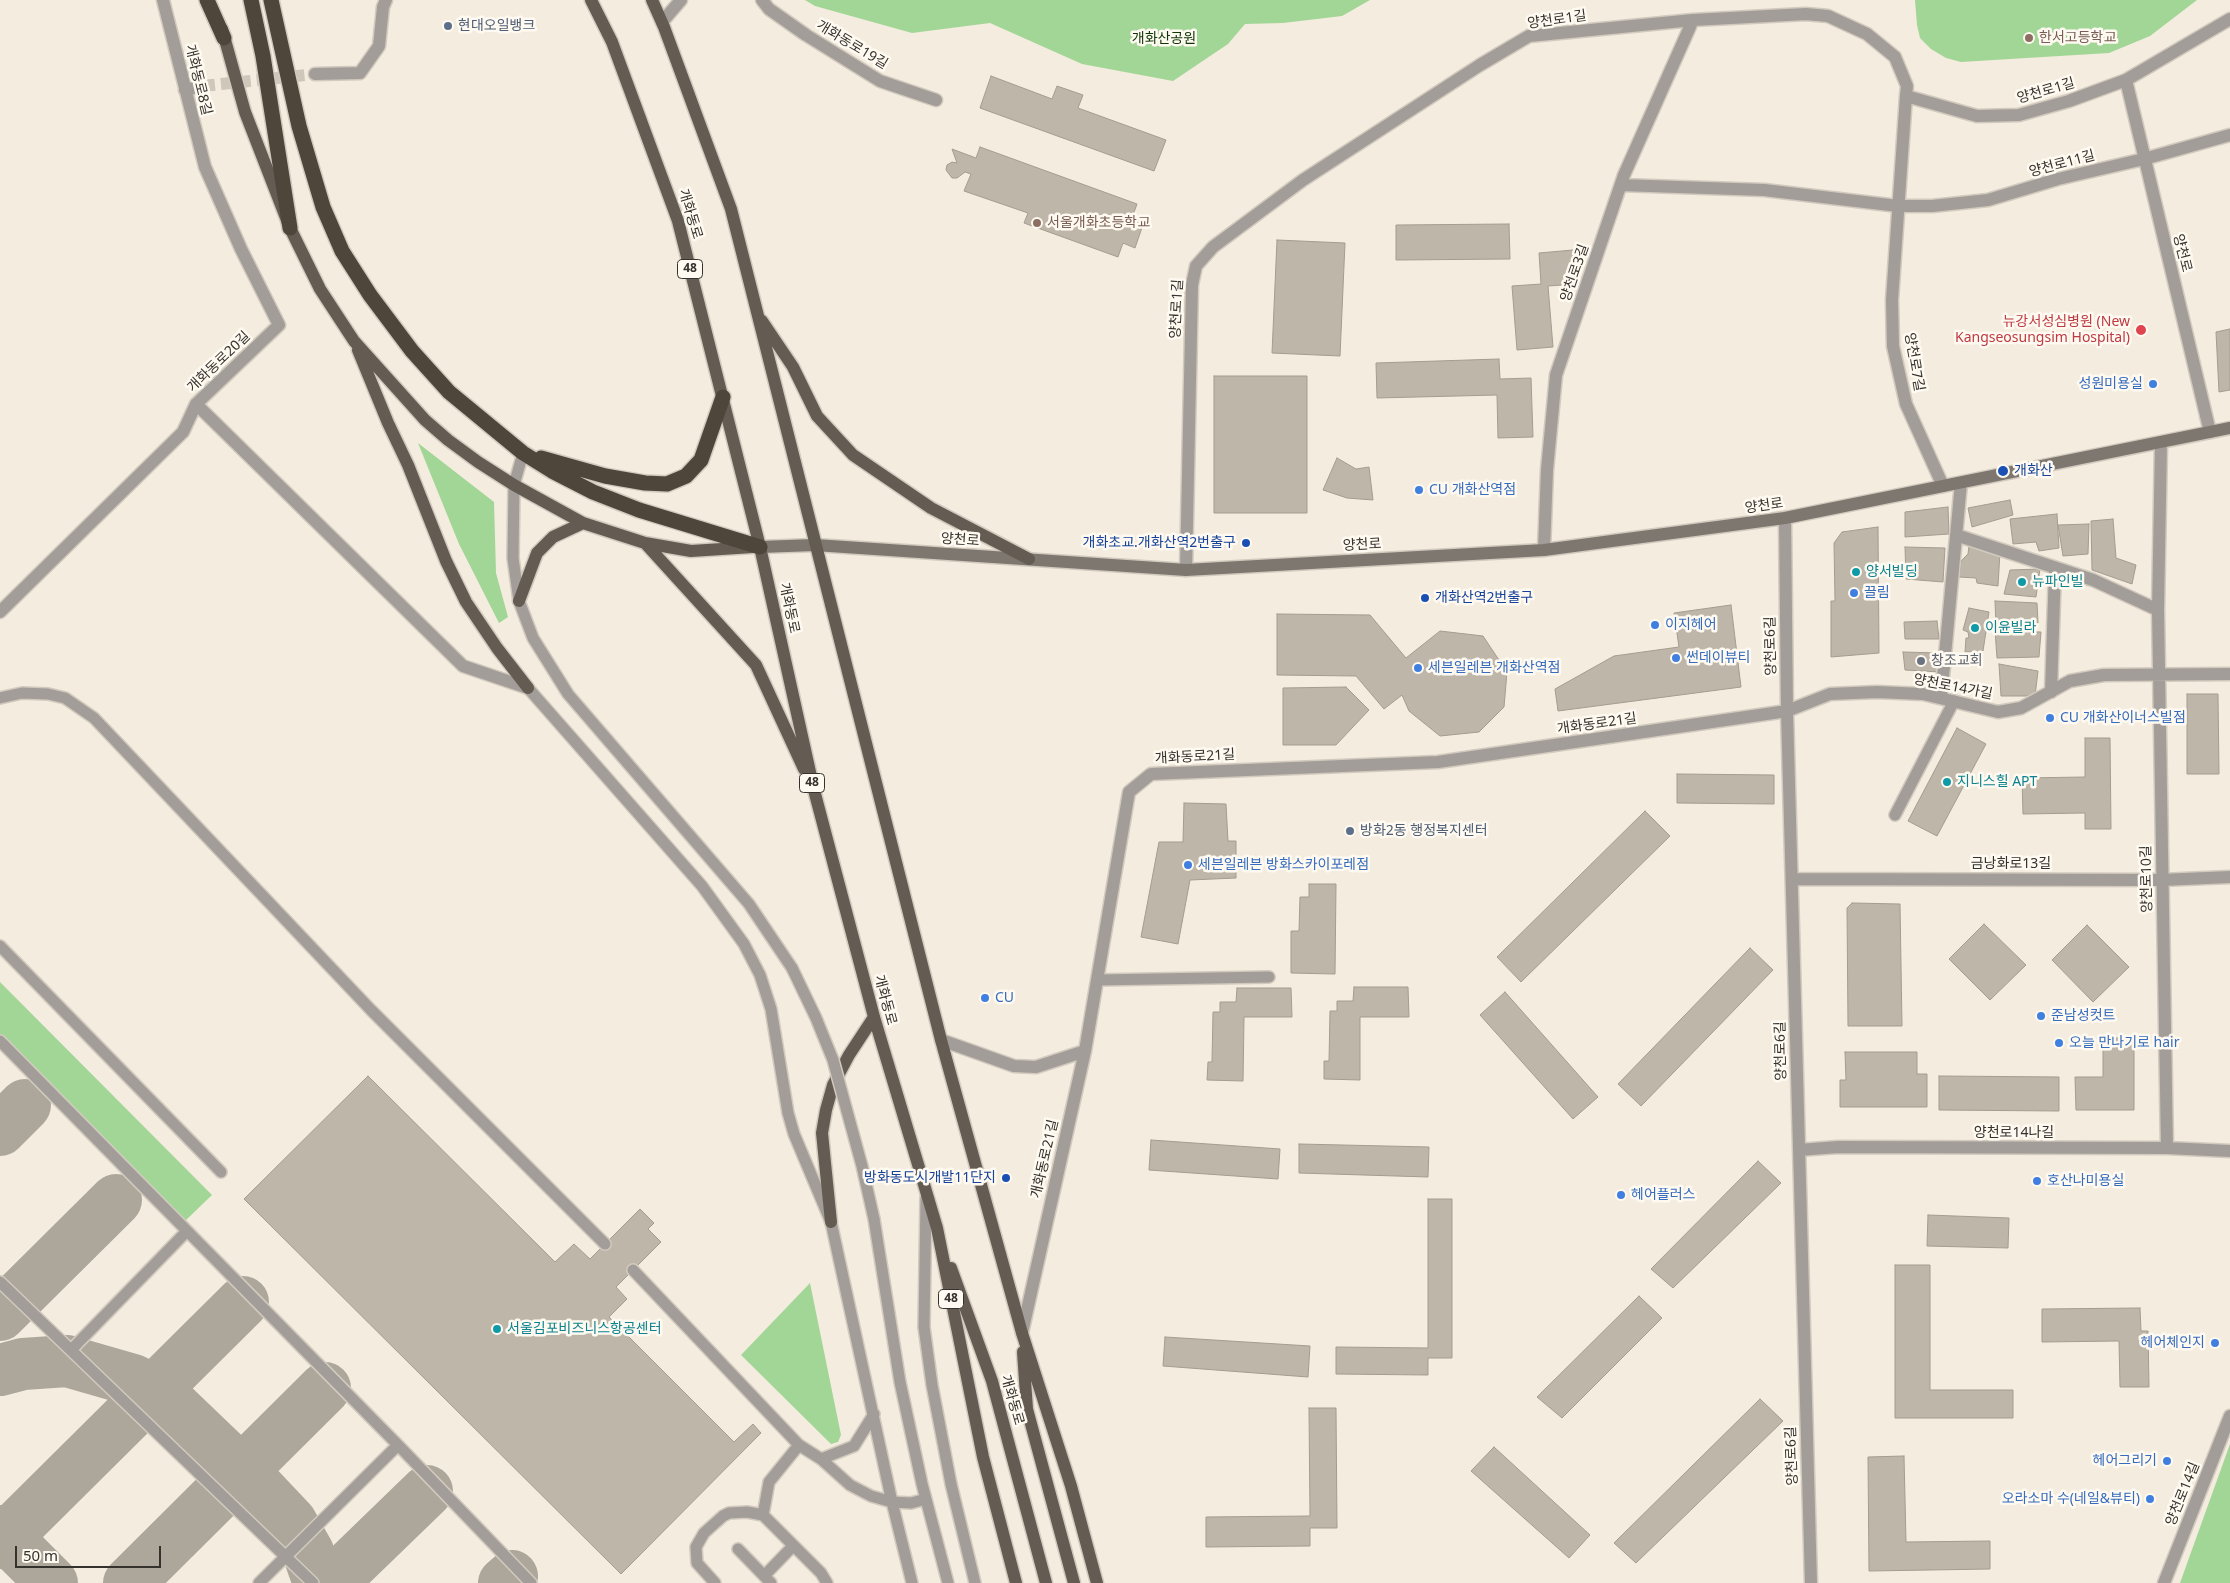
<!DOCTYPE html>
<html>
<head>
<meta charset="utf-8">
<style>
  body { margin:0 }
  #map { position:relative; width:2230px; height:1583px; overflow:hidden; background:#f4ecde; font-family:"Noto Sans",sans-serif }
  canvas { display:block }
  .scale { position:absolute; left:15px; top:1546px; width:146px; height:22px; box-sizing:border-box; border:2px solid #35312c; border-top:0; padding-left:6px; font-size:15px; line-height:18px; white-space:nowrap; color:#35312c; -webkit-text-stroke:4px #fffaf1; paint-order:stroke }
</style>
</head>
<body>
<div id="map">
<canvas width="2230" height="1583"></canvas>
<div class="scale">50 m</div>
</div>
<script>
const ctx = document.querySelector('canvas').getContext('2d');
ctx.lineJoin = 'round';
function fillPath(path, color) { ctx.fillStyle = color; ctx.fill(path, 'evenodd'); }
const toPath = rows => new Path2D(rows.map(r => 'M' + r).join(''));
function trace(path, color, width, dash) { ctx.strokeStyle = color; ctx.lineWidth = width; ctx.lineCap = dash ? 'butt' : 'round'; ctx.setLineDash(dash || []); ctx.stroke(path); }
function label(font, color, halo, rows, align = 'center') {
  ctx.font = font + ' "Noto Sans","Noto Sans KR",sans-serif'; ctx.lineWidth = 5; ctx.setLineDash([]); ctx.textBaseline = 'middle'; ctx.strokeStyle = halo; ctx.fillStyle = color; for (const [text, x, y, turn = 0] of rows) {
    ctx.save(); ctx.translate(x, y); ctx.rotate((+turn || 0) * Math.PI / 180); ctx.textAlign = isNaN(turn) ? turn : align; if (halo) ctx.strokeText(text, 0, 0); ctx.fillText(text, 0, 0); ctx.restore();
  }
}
fillPath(toPath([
  [805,0,1370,0,1342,16,1283,23,1245,24,1228,44,1173,81,1082,64,990,23,912,33,815,6],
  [1915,0,2197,0,2150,36,2109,53,1961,62,1946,58,1931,49,1920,38,1917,25],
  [418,443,494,502,496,573,508,617,499,623,459,544],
  [0,982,212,1195,184,1222,0,1039],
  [810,1283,841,1435,838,1442,831,1444,741,1355],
  [2230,1444,2230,1583,2180,1583]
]), '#a2d697');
trace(toPath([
  [0,1130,25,1105],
  [0,1315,116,1200],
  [0,1370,23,1364,67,1361,133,1380,161,1394,257,1486,291,1522,308,1552,319,1583],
  [0,1531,52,1583],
  [0,1543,243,1302],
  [129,1583,325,1388],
  [332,1583,427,1491],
  [504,1583,512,1576]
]), '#aca69b', 52);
const building = toPath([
  [991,76,1052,99,1057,86,1083,95,1078,108,1166,140,1154,171,980,108,991,76],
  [980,147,1137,204,1133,215,1145,219,1135,248,1123,243,1118,257,1024,223,1028,213,964,191,971,174,965,172,957,178,952,178,946,170,947,165,952,162,957,163,952,149,976,158,980,147],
  [1509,224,1510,259,1396,260,1396,225,1509,224],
  [1277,240,1345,243,1340,356,1272,353,1277,240],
  [1573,250,1575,284,1548,286,1553,347,1517,350,1512,286,1541,284,1539,253,1573,250],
  [2230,329,2230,390,2219,392,2216,332,2230,329],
  [1499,359,1500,379,1531,378,1533,437,1498,438,1497,395,1377,398,1376,363,1499,359],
  [1214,376,1307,376,1307,513,1214,513,1214,376],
  [1337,458,1356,469,1369,467,1373,500,1347,498,1323,490,1337,458],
  [2010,500,2013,515,1972,527,1968,508,2010,500],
  [1948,507,1949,534,1905,537,1905,512,1948,507],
  [2057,514,2059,548,2039,551,2036,542,2013,544,2010,519,2057,514],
  [2113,519,2116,558,2136,565,2132,584,2092,570,2091,521,2113,519],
  [2089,524,2088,554,2063,556,2058,525,2089,524],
  [1878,527,1879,653,1831,657,1831,601,1835,601,1834,543,1842,532,1878,527],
  [1969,546,2000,552,1998,586,1977,583,1976,578,1959,577,1961,561,1968,554,1969,546],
  [1905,547,1945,548,1943,582,1906,579,1905,547],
  [2040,569,2036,597,2004,594,2010,570,2040,569],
  [1995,601,2037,603,2038,623,1996,625,1995,601],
  [1731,605,1741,687,1558,711,1555,689,1614,656,1679,647,1674,613,1731,605],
  [1969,608,1989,612,1983,651,1965,652,1966,638,1969,638,1968,632,1963,630,1969,608],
  [1277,614,1370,615,1406,658,1440,631,1483,636,1507,672,1504,707,1479,732,1440,736,1409,711,1402,695,1384,709,1356,676,1277,675,1277,614],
  [1937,621,1939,639,1905,639,1904,622,1937,621],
  [1995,631,2041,632,2039,657,1997,658,1995,631],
  [1903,652,1938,653,1940,672,1905,670,1903,652],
  [1999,664,2038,671,2035,696,2001,696,1999,664],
  [1346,687,1369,710,1336,745,1283,745,1283,688,1346,687],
  [2187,694,2218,694,2219,774,2187,774,2187,694],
  [1957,728,1986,744,1937,836,1908,821,1957,728],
  [2085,738,2110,738,2111,829,2085,829,2085,813,2023,814,2022,778,2085,777,2085,738],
  [1677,774,1774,775,1774,804,1677,803,1677,774],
  [1184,803,1226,804,1228,841,1236,841,1236,878,1190,880,1178,944,1141,937,1159,842,1183,842,1184,803],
  [1645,811,1670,836,1521,982,1497,957,1645,811],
  [1309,884,1336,884,1335,974,1291,973,1291,931,1299,931,1300,897,1309,897,1309,884],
  [1852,903,1900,904,1902,1026,1848,1026,1847,908,1852,903],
  [1984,924,2026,965,1990,1000,1949,959,1984,924],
  [2087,925,2129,967,2093,1002,2052,960,2087,925],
  [1750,948,1773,970,1641,1106,1618,1084,1750,948],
  [1354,987,1408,987,1409,1017,1360,1017,1360,1080,1324,1079,1324,1061,1329,1061,1330,1011,1337,1011,1337,1001,1353,1001,1354,987],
  [1237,988,1291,988,1292,1017,1244,1017,1243,1081,1207,1080,1208,1062,1212,1062,1213,1012,1220,1012,1220,1002,1236,1002,1237,988],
  [1505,992,1598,1097,1573,1119,1480,1015,1505,992],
  [2103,1038,2134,1038,2134,1110,2076,1110,2075,1077,2103,1077,2103,1038],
  [1845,1052,1917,1052,1917,1074,1927,1074,1927,1107,1840,1107,1840,1080,1846,1080,1845,1052],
  [368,1076,555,1262,574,1244,590,1259,640,1209,654,1223,648,1229,661,1242,616,1287,627,1299,609,1317,734,1442,753,1424,761,1433,621,1574,244,1199,368,1076],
  [1939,1076,2059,1077,2059,1111,1939,1110,1939,1076],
  [1151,1140,1280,1149,1278,1179,1149,1170,1151,1140],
  [1299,1144,1429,1147,1428,1177,1299,1173,1299,1144],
  [1758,1161,1781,1183,1673,1288,1651,1269,1758,1161],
  [1428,1199,1452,1199,1452,1358,1428,1358,1428,1375,1336,1374,1336,1347,1428,1348,1428,1199],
  [1928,1215,2009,1218,2008,1248,1927,1246,1928,1215],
  [1895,1265,1930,1265,1930,1390,2013,1390,2013,1418,1895,1418,1895,1265],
  [1639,1296,1662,1318,1562,1418,1537,1397,1639,1296],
  [2140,1308,2141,1331,2148,1331,2149,1387,2120,1387,2119,1341,2042,1342,2042,1309,2140,1308],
  [1165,1337,1310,1346,1308,1377,1163,1366,1165,1337],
  [1760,1399,1783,1421,1636,1563,1614,1543,1760,1399],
  [1309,1408,1336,1408,1337,1528,1310,1528,1310,1546,1206,1547,1206,1517,1310,1516,1309,1408],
  [1494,1447,1590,1535,1569,1558,1471,1471,1494,1447],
  [1904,1456,1906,1542,1990,1541,1990,1569,1869,1571,1868,1457,1904,1456]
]);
fillPath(building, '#beb6a8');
trace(building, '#a49c8f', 1);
trace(toPath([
  [203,86,315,74]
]), '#cec7ba', 12, [12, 6]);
const service = toPath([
  [523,453,514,485,513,558,519,601,533,638,568,694,749,904,792,968],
  [528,688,702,886,744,944,760,975,771,1009,788,1113,794,1134,831,1222,892,1502,912,1583],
  [0,698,22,693,48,694,65,698,94,718,371,1010,605,1244],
  [1895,815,1954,701],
  [0,946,221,1172],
  [1097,980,1269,977],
  [0,1041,398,1445,531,1583],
  [926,1198,924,1327,932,1385,951,1484,975,1583],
  [874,1219,900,1382,922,1484,948,1583],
  [633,1270,799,1445,821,1459,850,1485,871,1496,892,1502,911,1503,926,1499],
  [0,1282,313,1583],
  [71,1350,187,1231],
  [821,1459,854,1446,874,1414],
  [763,1515,769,1482,799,1445],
  [738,1549,771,1583],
  [764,1576,793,1546],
  [259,1583,398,1445],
  [715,1583,697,1563,696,1547,704,1533,723,1516,729,1513,747,1512,763,1515,821,1573,827,1583]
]);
const minor = toPath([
  [762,0,769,9,806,35,880,81,936,100],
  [662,22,681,0],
  [315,74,360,73,379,46,383,7,386,0],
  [2126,80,2210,432],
  [185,90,203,86],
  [1906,96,1892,300,1893,346,1906,404,1943,486],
  [1621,185,1764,190,1898,206,1932,206,1988,200,2058,179,2144,159,2230,135],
  [196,404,463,666,528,688],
  [2161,443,2158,610,2167,1148],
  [1785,518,1787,711,1811,1583],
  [1956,535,2093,580,2158,610],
  [1544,550,1547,470,1556,375,1624,175,1693,20],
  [1186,570,1192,285,1196,266,1213,247,1303,180,1480,65,1529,36,1693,20,1806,14,1828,16,1867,34,1895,57,1907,86,1906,96,1977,116,2019,115,2069,101,2126,80,2230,19],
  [0,612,183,432,196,404,279,325,241,249,205,167,163,0],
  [2051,692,2055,569],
  [1941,698,1961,483],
  [1792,879,2161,880,2230,877],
  [941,1040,1014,1066,1036,1067,1085,1051],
  [1799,1150,1838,1147,2167,1148,2230,1151],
  [1022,1333,1085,1051,1129,792,1151,774,1438,762,1787,711,1830,694,1877,692,1923,694,1998,712,2021,708,2070,681,2104,675,2230,674],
  [2164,1583,2230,1416]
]);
const secondary = toPath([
  [760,547,815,545,1186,570,1544,550,1785,518,2230,428]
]);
const primary = toPath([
  [591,0,612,42,678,221,760,547,814,790,874,1017,937,1228,983,1457,1016,1583],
  [652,0,664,27,731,209,941,1040,1022,1333,1071,1486,1097,1583],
  [222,29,245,112,290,228,320,289,354,341,425,420,448,440,478,462,514,485,583,523,645,543,691,551,753,547],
  [762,321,793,367,817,416,853,455,931,508,1029,559],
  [358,350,388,423,408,465,446,561,466,602,497,648,528,688],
  [645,543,756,665,804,769],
  [519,601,537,553,553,537,583,523],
  [831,1222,822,1133,826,1110,833,1085,849,1055,874,1017],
  [951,1268,992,1381,1046,1583],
  [1023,1352,1027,1409,1074,1583]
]);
const motorway = toPath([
  [207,0,224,38],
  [251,0,263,56,290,228],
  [271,0,299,126,323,207,342,251,370,295,412,351,449,392,523,453,552,471,593,492,639,510,760,547],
  [541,458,605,476,645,483,667,484,686,476,701,460,723,397]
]);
trace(service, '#d2cabe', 14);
trace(minor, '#d2cabe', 15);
trace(secondary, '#d2cabe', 15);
trace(primary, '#d2cabe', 15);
trace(motorway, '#d2cabe', 18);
trace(service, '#a29d98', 11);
trace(minor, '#a29d98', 12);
trace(secondary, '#7d776f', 12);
trace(primary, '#645c52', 12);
trace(motorway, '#4e453b', 15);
const serviceBridge = toPath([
  [792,968,816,1018,833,1060,862,1166,874,1219]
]);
trace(serviceBridge, '#d2cabe', 14, []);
trace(serviceBridge, '#a29d98', 11);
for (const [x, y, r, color] of [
  [448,26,5,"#5c6f8a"],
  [2029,38,5,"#8d6e63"],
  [1037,223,5,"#8d6e63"],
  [2141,330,6,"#e0444e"],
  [2153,384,5,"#3f7fe0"],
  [2003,471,6,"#1a4fb4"],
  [1419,490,5,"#3f7fe0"],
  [1246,543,5,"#1a4fb4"],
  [1856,572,5,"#0f9aa8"],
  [2022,582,5,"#0f9aa8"],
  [1854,593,5,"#3f7fe0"],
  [1425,598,5,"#1a4fb4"],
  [1655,625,5,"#3f7fe0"],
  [1975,628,5,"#0f9aa8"],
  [1676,658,5,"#3f7fe0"],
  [1921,661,5,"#6b7280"],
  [1418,668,5,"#3f7fe0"],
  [2050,718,5,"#3f7fe0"],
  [1947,782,5,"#0f9aa8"],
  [1350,831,5,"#5c6f8a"],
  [1188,865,5,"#3f7fe0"],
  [985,998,5,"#3f7fe0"],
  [2041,1016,5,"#3f7fe0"],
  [2059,1043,5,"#3f7fe0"],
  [1006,1178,5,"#1a4fb4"],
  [2037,1181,5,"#3f7fe0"],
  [1621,1195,5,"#3f7fe0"],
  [497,1329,5,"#0f9aa8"],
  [2215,1343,5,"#3f7fe0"],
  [2167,1461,5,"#3f7fe0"],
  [2150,1499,5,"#3f7fe0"]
]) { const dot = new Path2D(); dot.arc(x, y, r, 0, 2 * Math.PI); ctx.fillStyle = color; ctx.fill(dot); trace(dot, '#fffaf1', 2); }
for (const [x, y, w] of [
  [690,269,25],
  [812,783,25],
  [951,1299,25]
]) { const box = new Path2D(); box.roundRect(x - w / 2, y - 9.5, w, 19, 4); ctx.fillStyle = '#fffaf1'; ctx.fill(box); trace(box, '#35312c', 1); }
label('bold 12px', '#35312c', null, [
  ["48",690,269],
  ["48",812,783],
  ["48",951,1299]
]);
label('14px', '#35312c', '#fffaf1', [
  ["양천로1길",1557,20,-8],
  ["개화동로19길",852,45,31],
  ["개화동로8길",198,80,76],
  ["양천로1길",2046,91,-16],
  ["양천로11길",2062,164,-15],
  ["개화동로",690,214,73],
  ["양천로",2182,253,76],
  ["양천로3길",1575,273,-71],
  ["양천로1길",1177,309,-87],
  ["개화동로20길",219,362,-44],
  ["양천로7길",1914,362,80],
  ["양천로",1764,506,-8],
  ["양천로",960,540,4],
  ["양천로",1362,545,-3],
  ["개화동로",789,608,78],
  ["양천로6길",1771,646,-91],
  ["양천로14가길",1953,687,11],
  ["개화동로21길",1597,724,-8],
  ["개화동로21길",1195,757,-3],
  ["금낭화로13길",2011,864],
  ["양천로10길",2147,879,-91],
  ["개화동로",885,1000,75],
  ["양천로6길",1781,1051,-91],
  ["양천로14나길",2014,1133],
  ["개화동로21길",1045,1159,-77],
  ["개화동로",1012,1400,74],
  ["양천로6길",1792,1456,-92],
  ["양천로14길",2183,1494,-68]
]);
label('14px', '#4e5e75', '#fffaf1', [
  ["현대오일뱅크",458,26],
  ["방화2동 행정복지센터",1360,831]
], 'left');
label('14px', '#785e54', '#fffaf1', [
  ["한서고등학교",2039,38],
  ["서울개화초등학교",1047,223]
], 'left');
label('14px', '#0f3705', '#fffaf1', [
  ["개화산공원",1164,39]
]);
label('14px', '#be3a42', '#fffaf1', [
  ["뉴강서성심병원 (New",2130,322],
  ["Kangseosungsim Hospital)",2130,338]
], 'right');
label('14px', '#366cbe', '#fffaf1', [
  ["성원미용실",2143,384,"right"],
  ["CU 개화산역점",1429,490],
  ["끌림",1864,593],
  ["이지헤어",1665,625],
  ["썬데이뷰티",1686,658],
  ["세븐일레븐 개화산역점",1428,668],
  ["CU 개화산이너스빌점",2060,718],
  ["세븐일레븐 방화스카이포레점",1198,865],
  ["CU",995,998],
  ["준남성컷트",2051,1016],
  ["오늘 만나기로 hair",2069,1043],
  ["호산나미용실",2047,1181],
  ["헤어플러스",1631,1195],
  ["헤어체인지",2205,1343,"right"],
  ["헤어그리기",2157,1461,"right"],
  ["오라소마 수(네일&뷰티)",2140,1499,"right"]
], 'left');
label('14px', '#164399', '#fffaf1', [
  ["개화산",2014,471],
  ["개화초교.개화산역2번출구",1236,543,"right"],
  ["개화산역2번출구",1435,598],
  ["방화동도시개발11단지",996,1178,"right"]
], 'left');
label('14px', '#0d838f', '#fffaf1', [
  ["양서빌딩",1866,572],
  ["뉴파인빌",2032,582],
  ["이윤빌라",1985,628],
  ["지니스힐 APT",1957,782],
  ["서울김포비즈니스항공센터",507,1329]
], 'left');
label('14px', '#5b616d', '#fffaf1', [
  ["창조교회",1931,661]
], 'left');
</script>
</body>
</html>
